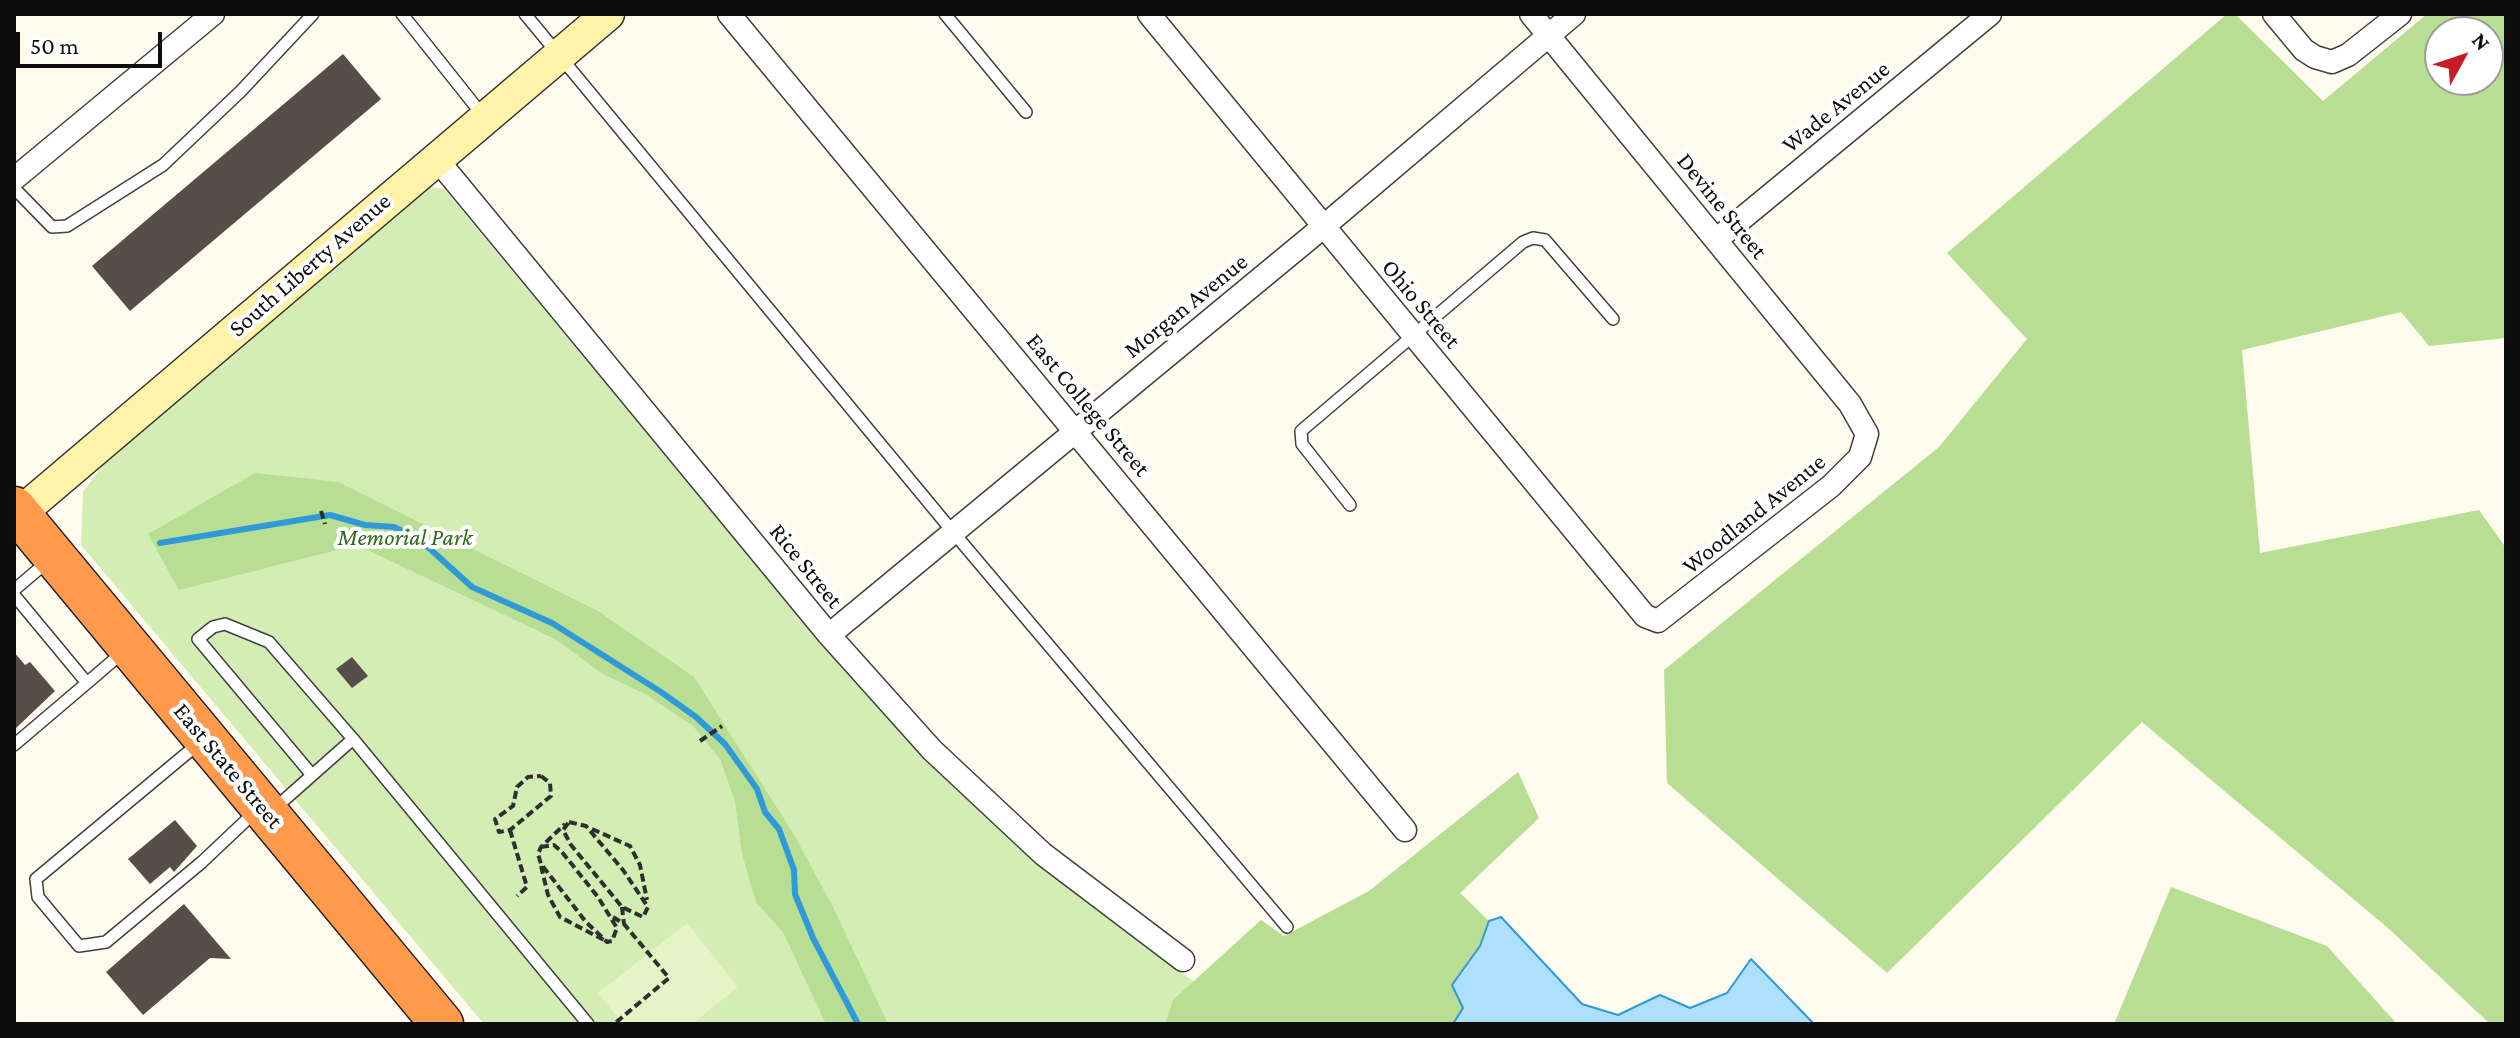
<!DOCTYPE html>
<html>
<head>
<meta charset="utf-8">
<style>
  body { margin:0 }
  #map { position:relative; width:2520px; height:1038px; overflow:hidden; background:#fffbee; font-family:"Crimson Pro",serif }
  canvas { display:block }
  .frame { position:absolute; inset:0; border:16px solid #0d0d0d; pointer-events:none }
  .north { position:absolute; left:2424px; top:16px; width:80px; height:80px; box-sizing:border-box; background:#fff; border:2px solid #9e9e9e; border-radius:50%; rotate:50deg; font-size:22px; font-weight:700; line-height:32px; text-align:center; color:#0d0d0d }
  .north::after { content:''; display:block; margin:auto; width:28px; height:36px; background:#c81b28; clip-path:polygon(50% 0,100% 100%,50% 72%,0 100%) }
  .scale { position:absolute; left:16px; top:32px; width:146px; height:36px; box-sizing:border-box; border:4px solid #0d0d0d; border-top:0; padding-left:10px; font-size:24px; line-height:28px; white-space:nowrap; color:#0d0d0d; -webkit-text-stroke:6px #fff; paint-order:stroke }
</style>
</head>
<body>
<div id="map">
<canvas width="2520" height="1038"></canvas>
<div class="frame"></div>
<div class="north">N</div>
<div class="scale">50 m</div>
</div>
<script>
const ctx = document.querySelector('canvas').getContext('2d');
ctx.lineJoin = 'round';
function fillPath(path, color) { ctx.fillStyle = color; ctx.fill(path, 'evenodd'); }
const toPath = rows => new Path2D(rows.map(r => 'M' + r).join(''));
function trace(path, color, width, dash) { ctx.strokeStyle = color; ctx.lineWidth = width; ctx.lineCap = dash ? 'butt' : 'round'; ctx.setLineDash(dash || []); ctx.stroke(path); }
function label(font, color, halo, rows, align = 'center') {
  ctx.font = font + ' "Crimson Pro",serif'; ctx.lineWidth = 8; ctx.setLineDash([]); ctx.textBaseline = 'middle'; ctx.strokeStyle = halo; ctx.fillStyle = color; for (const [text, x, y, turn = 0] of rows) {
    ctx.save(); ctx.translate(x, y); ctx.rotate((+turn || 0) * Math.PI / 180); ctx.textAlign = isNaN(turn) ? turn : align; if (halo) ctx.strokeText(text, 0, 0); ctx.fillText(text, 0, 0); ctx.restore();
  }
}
fillPath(toPath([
  [426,186,444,189,818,640,944,774,1103,915,1181,973,1246,1015,1236,1024,484,1024,81,545,83,492,105,462]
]), '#d3edb4');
fillPath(toPath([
  [2227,14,2235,14,2323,101,2427,14,2506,14,2506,338,2429,346,2401,312,2242,350,2260,553,2479,510,2506,548,2506,1024,2490,1024,2388,928,2142,722,1887,973,1667,783,1664,670,1939,447,2027,339,1947,253],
  [2440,32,2488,32,2488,80,2440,80],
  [255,473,338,482,598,611,694,677,793,833,833,907,888,1024,826,1024,783,932,756,902,742,854,735,801,720,759,693,726,647,695,603,674,555,639,357,545,179,590,148,534],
  [1518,772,1539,818,1460,893,1489,921,1480,946,1453,985,1463,1008,1453,1024,1165,1024,1173,1000,1261,920,1284,936,1369,891],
  [2171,887,2327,946,2397,1024,2114,1024]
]), '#b7de93');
fillPath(toPath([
  [687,923,738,987,692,1024,623,1024,598,993]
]), '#e5f3c7');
const water = toPath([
  [1501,917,1582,1004,1618,1015,1660,995,1690,1008,1727,993,1751,959,1814,1024,1453,1024,1463,1008,1452,985,1480,946,1489,921,1501,917]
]);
fillPath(water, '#aee0fb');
trace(water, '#3099d7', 2);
trace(toPath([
  [160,543,330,515,365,525,394,527,419,539,472,587,552,623,661,692,696,717,725,744,757,789,765,812,779,829,794,870,795,894,813,938,858,1024]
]), '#3099d7', 6);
fillPath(toPath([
  [343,54,381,99,130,311,92,266],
  [14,652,25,665,30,662,55,691,14,730],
  [352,657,368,676,352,688,336,669],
  [175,820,197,846,174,872,170,867,150,884,128,859],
  [184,904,231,959,210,958,143,1015,106,972]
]), '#574e49');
const lane = toPath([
  [402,14,484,117],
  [525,14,953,532,1287,927],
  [945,14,1026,112],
  [14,188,52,227,67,226,163,165,241,91,313,14],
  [1350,505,1302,444,1301,431,1523,242,1533,238,1545,240,1613,319],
  [14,590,47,562],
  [14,595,87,683,14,745],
  [87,683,123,652],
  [198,744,36,879,38,897,79,946,106,942,202,862,256,811],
  [312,775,198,639,213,627,225,624,269,642,353,739],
  [274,809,353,739,588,1024]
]);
const street = toPath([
  [729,14,1405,830],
  [1149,14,1645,616,1658,621,1831,486,1860,457,1867,434,1850,404,1531,14],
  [2274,14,2304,50,2315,57,2332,62,2348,55,2400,14],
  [435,157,829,635,932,750,1043,854,1183,960],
  [14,179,213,14],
  [1716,240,1990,14],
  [829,635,1323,227,1574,14]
]);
const secondary = toPath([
  [19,514,608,14]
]);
const highway = toPath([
  [14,508,442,1024]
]);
trace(lane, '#404040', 14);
trace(street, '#404040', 25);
trace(secondary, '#2f2f2f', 35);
trace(highway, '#1e1e1e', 45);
trace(toPath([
  [321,511,325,524],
  [700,741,722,726],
  [541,776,550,783,551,796,510,830,499,832,495,819,513,806,517,787,528,777,541,776],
  [569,822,586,826,623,870,648,907,643,917,622,907,571,845,563,830,569,822],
  [592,829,630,846,640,865,647,900],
  [510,830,527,887,517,896],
  [541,847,554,845,562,852,598,897,617,928,612,941,607,942,586,922,541,864,538,854,541,847,565,824],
  [541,866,548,895,560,917,606,941],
  [622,907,624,924],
  [613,917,624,924,669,978,614,1024]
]), '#2f2f2f', 4, [8, 4]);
trace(lane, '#fff', 11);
trace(street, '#fff', 22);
trace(secondary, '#fff3a9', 32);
trace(highway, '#ff994c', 42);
label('24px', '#0d0d0d', '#fff', [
  ["Wade Avenue",1836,107,-39],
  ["Devine Street",1722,206,51],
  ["South Liberty Avenue",310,265,-41],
  ["Ohio Street",1421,304,50],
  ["Morgan Avenue",1186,306,-39],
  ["East College Street",1088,405,50],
  ["Woodland Avenue",1754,514,-39],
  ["Rice Street",806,566,51],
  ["East State Street",228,766,50]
]);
label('italic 24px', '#2c6a19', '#fff', [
  ["Memorial Park",405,538]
]);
</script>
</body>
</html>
